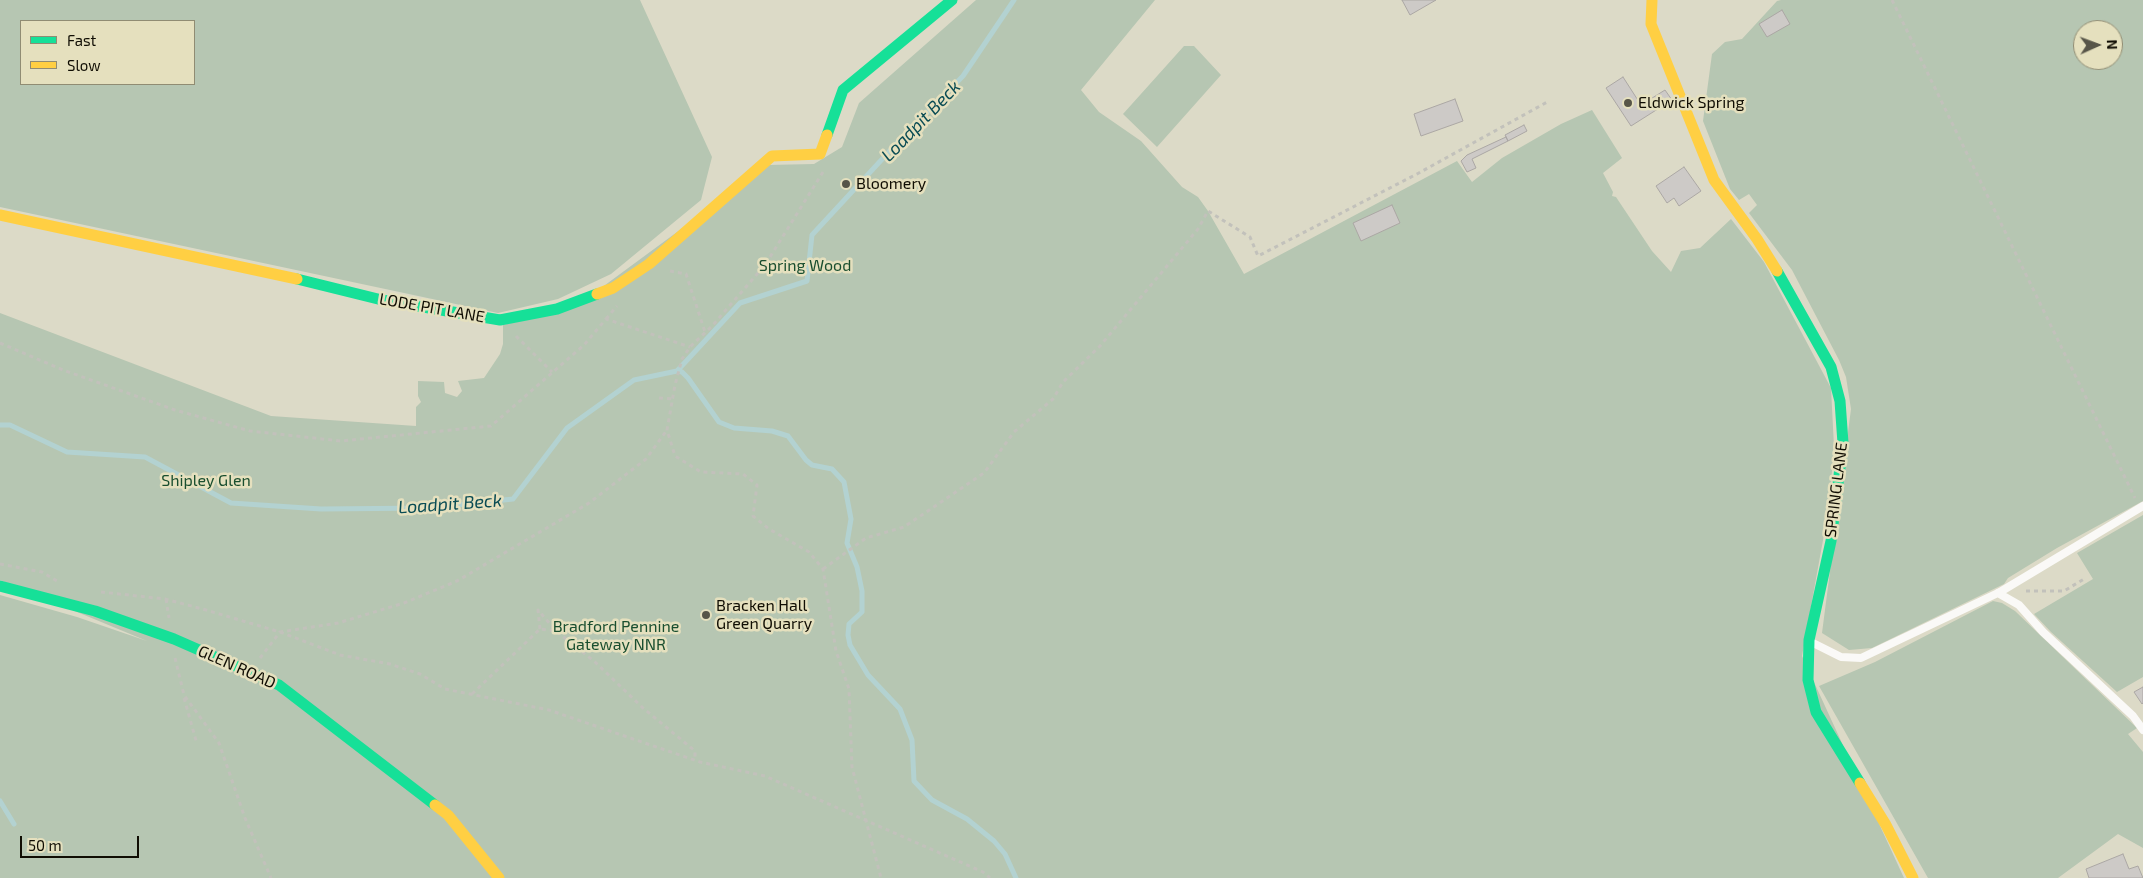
<!DOCTYPE html>
<html>
<head>
<meta charset="utf-8">
<style>
  body { margin:0 }
  #map { position:relative; width:2143px; height:878px; overflow:hidden; background:#dcdac7; font-family:"Exo 2",sans-serif }
  canvas { display:block }
  .legend { position:absolute; left:20px; top:20px; width:175px; height:65px; box-sizing:border-box; background:#e5e0be; border:1px solid #908c73; margin:0; padding:6px 9px; list-style:none; font-size:15px; color:#100d03 }
  .legend li { display:flex; align-items:center; gap:10px; height:25px }
  .legend b { width:25px; border:1px solid #908c73 }
  .north { position:absolute; left:2073px; top:20px; width:50px; height:50px; box-sizing:border-box; background:#e5e0be; border:1px solid #908c73; border-radius:50%; rotate:88deg; font-size:14px; font-weight:700; line-height:20px; text-align:center; color:#100d03 }
  .north::after { content:''; display:block; margin:auto; width:18px; height:22px; background:#575548; clip-path:polygon(50% 0,100% 100%,50% 72%,0 100%) }
  .scale { position:absolute; left:20px; top:836px; width:119px; height:22px; box-sizing:border-box; border:2px solid #100d03; border-top:0; padding-left:6px; font-size:15px; line-height:18px; white-space:nowrap; color:#100d03; -webkit-text-stroke:4px #e5e0be; paint-order:stroke }
</style>
</head>
<body>
<div id="map">
<canvas width="2143" height="878"></canvas>
<ul class="legend">
<li><b style="height:6px;background:#16e098"></b>Fast</li>
<li><b style="height:6px;background:#ffcf43"></b>Slow</li>
</ul>
<div class="north">N</div>
<div class="scale">50 m</div>
</div>
<script>
const ctx = document.querySelector('canvas').getContext('2d');
ctx.lineJoin = 'round';
function fillPath(path, color) { ctx.fillStyle = color; ctx.fill(path, 'evenodd'); }
const toPath = rows => new Path2D(rows.map(r => 'M' + r).join(''));
function trace(path, color, width, dash) { ctx.strokeStyle = color; ctx.lineWidth = width; ctx.lineCap = dash ? 'butt' : 'round'; ctx.setLineDash(dash || []); ctx.stroke(path); }
function label(font, color, halo, rows, align = 'center') {
  ctx.font = font + ' "Exo 2",sans-serif'; ctx.lineWidth = 5; ctx.setLineDash([]); ctx.textBaseline = 'middle'; ctx.strokeStyle = halo; ctx.fillStyle = color; for (const [text, x, y, turn = 0] of rows) {
    ctx.save(); ctx.translate(x, y); ctx.rotate((+turn || 0) * Math.PI / 180); ctx.textAlign = isNaN(turn) ? turn : align; if (halo) ctx.strokeText(text, 0, 0); ctx.fillText(text, 0, 0); ctx.restore();
  }
}
fillPath(toPath([
  [0,0,640,0,712,157,701,200,611,274,558,299,498,313,0,207],
  [21,21,194,21,194,84,21,84],
  [976,0,1155,0,1081,90,1099,112,1141,141,1182,187,1198,197,1208,211,1244,274,1457,161,1472,182,1502,158,1561,124,1592,110,1622,158,1603,173,1613,192,1612,196,1616,197,1652,251,1671,272,1681,251,1700,248,1731,219,1764,262,1831,388,1834,447,1829,507,1802,656,1904,878,0,878,0,595,77,617,147,641,0,580,0,313,271,416,416,426,416,407,421,402,418,396,418,381,444,382,445,393,457,397,462,391,458,381,484,378,500,354,503,344,503,325,578,305,768,165,814,164,842,147,859,103],
  [1781,0,2143,0,2143,501,2057,548,2008,578,2004,584,1872,648,1849,650,1822,633,1851,409,1846,377,1839,360,1792,270,1749,213,1757,205,1749,194,1739,200,1730,189,1703,121,1712,54,1725,42,1742,39,1777,1],
  [2083,30,2113,30,2113,60,2083,60],
  [1184,46,1194,46,1221,75,1157,147,1123,114],
  [2143,515,2143,677,2117,692,2051,632,2034,614,2093,579,2077,553],
  [1993,601,2002,603,2015,611,2137,728,2128,734,2143,752,2143,848,2118,834,2058,878,1928,878,1819,686,1875,662]
]), '#b6c6b2');
trace(toPath([
  [677,371,682,372,688,378,719,422,734,428,772,431,788,436,806,460,812,465,832,469,844,482,851,519,847,543,857,567,862,591,862,612,849,624,848,635,850,645,868,675,900,709,912,740,914,781,932,800,967,819,994,841,1005,854,1016,878],
  [0,425,10,425,67,452,145,457,231,503,321,509,430,508,513,499,567,428,634,380,677,371,740,303,807,281,812,235,898,142,963,76,1014,0],
  [0,801,14,824]
]), '#b3d2d1', 5);
const building = toPath([
  [1402,0,1436,0,1410,15,1402,0],
  [1782,10,1790,24,1767,37,1759,24,1782,10],
  [1623,77,1641,105,1665,90,1672,100,1631,126,1606,88,1623,77],
  [1455,99,1463,121,1421,136,1414,114,1455,99],
  [1524,125,1527,131,1508,141,1505,135,1524,125],
  [1506,137,1508,141,1472,159,1476,168,1467,172,1461,161,1467,155,1506,137],
  [1684,167,1701,191,1679,206,1674,198,1667,203,1656,186,1684,167],
  [1392,205,1400,223,1361,241,1353,223,1392,205],
  [2143,687,2143,703,2142,704,2134,692,2143,687],
  [2123,854,2129,869,2138,866,2143,878,2089,878,2086,869,2123,854]
]);
fillPath(building, '#cdcac7');
trace(building, '#aba7a4', 1);
trace(toPath([
  [1892,0,2135,498],
  [823,172,765,265,712,326,690,347,682,359,675,385,667,430,675,456,701,472,743,474,757,485,753,516,769,529,809,552,823,569,836,651,849,689,852,767,881,878],
  [670,271,686,274,705,332],
  [606,319,617,306],
  [516,336,552,372],
  [0,343,63,370,175,410,250,431,341,441,491,426,584,345,606,319,690,347],
  [659,398,673,399],
  [0,564,42,572,57,581],
  [823,569,866,538,904,527,984,473,1014,432,1053,399,1063,382,1100,346,1198,229,1208,211,1250,237,1258,256,1417,174,1549,101],
  [2026,591,2064,591,2084,579],
  [101,592,165,599,206,610,280,632,340,655,390,664,420,674,445,689,549,710,700,762,765,776,983,872,990,878],
  [166,599,169,618],
  [540,629,538,610,556,631,595,662,643,708,695,751,695,760],
  [175,658,184,695,219,743,245,818,271,878],
  [260,658,280,632,338,623,404,603,457,581,589,503,646,459,667,430],
  [472,694,540,629,555,631],
  [184,698,197,744]
]), '#c2c1bb', 3, [4, 4]);
trace(toPath([
  [1998,593,2019,605,2043,632,2133,716,2143,730],
  [1813,643,1841,657,1861,658,2000,592,2143,506]
]), '#faf9f7', 8);
trace(toPath([
  [827,135,843,90,952,0],
  [1777,271,1831,367,1840,401,1843,443,1831,541,1809,640,1808,680,1816,712,1860,783],
  [297,279,382,300,500,320,557,309,597,294],
  [0,586,95,611,174,639,279,685,435,805]
]), '#16e098', 11);
trace(toPath([
  [1652,0,1651,24,1714,180,1757,239,1777,271],
  [0,215,297,279],
  [597,294,613,288,649,264,772,156,820,154,827,135],
  [1860,783,1886,825,1913,878],
  [435,805,448,815,499,878]
]), '#ffcf43', 11);
for (const [x, y, r, color] of [
  [1628,103,5,"#575548"],
  [846,184,5,"#575548"],
  [706,615,5,"#575548"]
]) { const dot = new Path2D(); dot.arc(x, y, r, 0, 2 * Math.PI); ctx.fillStyle = color; ctx.fill(dot); trace(dot, '#e5e0be', 2); }
label('16px', '#100d03', '#e5e0be', [
  ["Eldwick Spring",1638,103],
  ["Bloomery",856,184],
  ["Bracken Hall",716,606],
  ["Green Quarry",716,624]
], 'left');
label('16px', '#194e2f', '#e5e0be', [
  ["Spring Wood",805,266],
  ["Shipley Glen",206,481],
  ["Bradford Pennine",616,627],
  ["Gateway NNR",616,645]
]);
label('16px', '#100d03', '#e5e0be', [
  ["LODE PIT LANE",432,308,10],
  ["SPRING LANE",1836,490,-83],
  ["GLEN ROAD",237,667,24]
]);
label('italic 18px', '#0a4c54', '#e5e0be', [
  ["Loadpit Beck",921,121,-46],
  ["Loadpit Beck",450,504,-4]
]);
</script>
</body>
</html>
